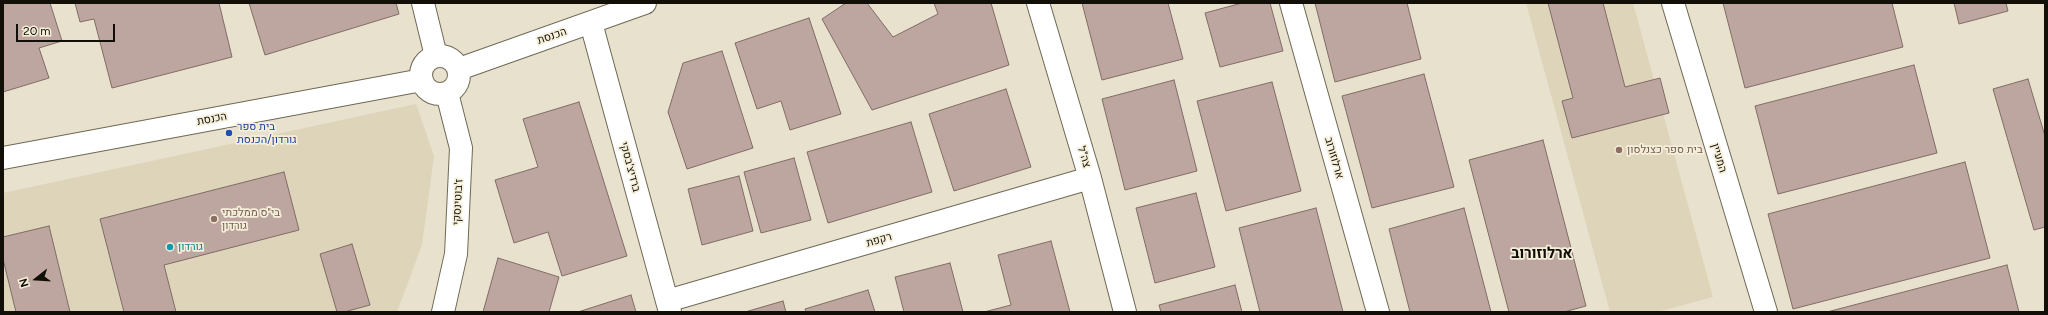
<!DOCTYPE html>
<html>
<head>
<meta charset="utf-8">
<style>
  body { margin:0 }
  #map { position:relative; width:2048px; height:315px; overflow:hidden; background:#e8e1cd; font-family:Figtree,sans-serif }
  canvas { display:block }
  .frame { position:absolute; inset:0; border:4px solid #120f08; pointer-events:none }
  .north { position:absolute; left:16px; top:259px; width:40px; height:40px; -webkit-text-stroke:3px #f5efda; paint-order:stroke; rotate:253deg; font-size:11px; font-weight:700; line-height:16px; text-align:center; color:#120f08 }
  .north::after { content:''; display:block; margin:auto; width:14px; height:18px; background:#120f08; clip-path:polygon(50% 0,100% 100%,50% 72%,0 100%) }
  .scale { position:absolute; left:16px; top:24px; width:99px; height:18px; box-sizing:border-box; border:2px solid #120f08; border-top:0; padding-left:5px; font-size:12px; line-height:14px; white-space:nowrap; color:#120f08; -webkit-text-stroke:3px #f5efda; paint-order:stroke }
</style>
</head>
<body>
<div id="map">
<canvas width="2048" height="315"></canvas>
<div class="frame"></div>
<div class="north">N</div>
<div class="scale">20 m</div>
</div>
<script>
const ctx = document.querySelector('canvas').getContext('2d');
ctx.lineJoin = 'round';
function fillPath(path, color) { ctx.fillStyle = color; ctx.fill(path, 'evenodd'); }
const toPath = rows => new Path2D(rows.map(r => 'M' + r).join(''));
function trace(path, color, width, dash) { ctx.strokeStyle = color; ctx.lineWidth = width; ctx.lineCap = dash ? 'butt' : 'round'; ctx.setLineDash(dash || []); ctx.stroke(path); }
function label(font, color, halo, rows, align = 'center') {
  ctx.font = font + ' Figtree,Heebo,sans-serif'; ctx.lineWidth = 3.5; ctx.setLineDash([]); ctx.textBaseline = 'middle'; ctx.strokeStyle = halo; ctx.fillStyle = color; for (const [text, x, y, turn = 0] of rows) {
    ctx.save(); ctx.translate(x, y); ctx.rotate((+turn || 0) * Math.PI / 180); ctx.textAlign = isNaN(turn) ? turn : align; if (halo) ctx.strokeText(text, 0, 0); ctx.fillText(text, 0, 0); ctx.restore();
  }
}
fillPath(toPath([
  [1526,3,1633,3,1713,297,1657,312,1610,312],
  [416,104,434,156,422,245,397,312,3,312,3,193]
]), '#ddd4b9');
const building = toPath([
  [3,3,50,3,62,41,39,48,49,78,3,92,3,3],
  [75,3,219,3,232,57,112,88,94,19,80,22,75,3],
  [249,3,396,3,399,14,265,55,249,3],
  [846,3,867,3,893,37,938,14,934,3,991,3,1009,65,872,110,822,19,846,3],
  [1082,3,1168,3,1183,59,1102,80,1082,3],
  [1242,3,1270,3,1283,51,1220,67,1205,13,1242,3],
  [1315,3,1407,3,1421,59,1335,82,1315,3],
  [1548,3,1603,3,1625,87,1660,78,1669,113,1572,138,1562,101,1573,98,1548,3],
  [1723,3,1892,3,1903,47,1745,88,1723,3],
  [1954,3,2006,3,2008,11,1959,24,1954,3],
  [809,18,841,114,790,130,781,101,757,109,735,43,809,18],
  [722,51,753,148,687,169,668,112,683,63,722,51],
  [1914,65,1937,153,1778,194,1755,106,1914,65],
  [1424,74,1454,187,1372,208,1342,96,1424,74],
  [2028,79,2045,136,2045,227,2034,230,1993,89,2028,79],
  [1174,80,1197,171,1125,190,1102,99,1174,80],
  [1272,82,1301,191,1226,211,1197,101,1272,82],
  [1006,89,1031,167,954,191,929,114,1006,89],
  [579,102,627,256,562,276,548,232,514,243,495,180,538,167,523,119,579,102],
  [911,122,932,192,828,223,807,152,911,122],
  [1543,140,1586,306,1564,312,1509,312,1469,160,1543,140],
  [794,158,811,220,761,233,744,172,794,158],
  [1965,162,1990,258,1793,309,1768,214,1965,162],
  [284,172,299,230,164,265,176,312,124,312,100,219,284,172],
  [739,176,753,231,702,245,688,189,739,176],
  [1196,193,1215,267,1155,283,1136,208,1196,193],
  [1316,208,1343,312,1260,312,1239,228,1316,208],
  [1464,208,1491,312,1410,312,1389,229,1464,208],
  [49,226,70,312,16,312,3,259,3,237,49,226],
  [1051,241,1070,312,984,312,1011,305,998,255,1051,241],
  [352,244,370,305,344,312,337,312,320,254,352,244],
  [498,258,559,277,549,312,483,312,498,258],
  [950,263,963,312,904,312,895,277,950,263],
  [2007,265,2019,312,1827,312,2007,265],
  [1235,285,1242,312,1161,312,1159,305,1235,285],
  [868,290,875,312,806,312,805,309,868,290],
  [631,295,636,312,578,312,631,295],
  [783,301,786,312,745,312,783,301]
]);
fillPath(building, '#bda69f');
trace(building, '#806c65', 1);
const minor = toPath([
  [423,3,436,56],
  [1038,3,1090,178,1125,312],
  [1291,3,1378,312],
  [1673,3,1766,312],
  [591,23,670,312],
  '421 75a19 19 0 1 1 38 0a19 19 0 1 1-38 0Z',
  [459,69,645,3],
  [3,158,422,80],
  [667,301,1090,178],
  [443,312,456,254,461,148,447,93]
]);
trace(minor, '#6e6956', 24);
trace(minor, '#fff', 22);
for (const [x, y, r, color] of [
  [229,133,4,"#1a4fb4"],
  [1619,150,4,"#8d6e63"],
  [214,219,4,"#8d6e63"],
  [170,247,4,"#0f9aa8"]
]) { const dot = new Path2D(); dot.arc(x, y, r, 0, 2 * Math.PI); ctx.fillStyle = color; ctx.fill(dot); trace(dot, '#f5efda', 1.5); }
label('11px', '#120f08', '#f5efda', [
  ["הכנסת",552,36,-19],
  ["הכנסת",212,119,-11],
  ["צה\"ל",1084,157,73],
  ["ארלוזורוב",1334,158,74],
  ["המעיין",1719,158,73],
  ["ברדיצ'בסקי",630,167,75],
  ["ז'בוטינסקי",458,202,-87],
  ["רקפת",879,240,-16]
]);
label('11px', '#164399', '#f5efda', [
  ["בית ספר",237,127],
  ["גורדון/הכנסת",237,140]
], 'left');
label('11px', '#785e54', '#f5efda', [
  ["בית ספר כצנלסון",1627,150],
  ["בי\"ס ממלכתי",222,213],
  ["גורדון",222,226]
], 'left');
label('11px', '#0d838f', '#f5efda', [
  ["גורדון",178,247]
], 'left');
label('bold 15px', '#120f08', '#f5efda', [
  ["ארלוזורוב",1542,254]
]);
</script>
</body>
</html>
